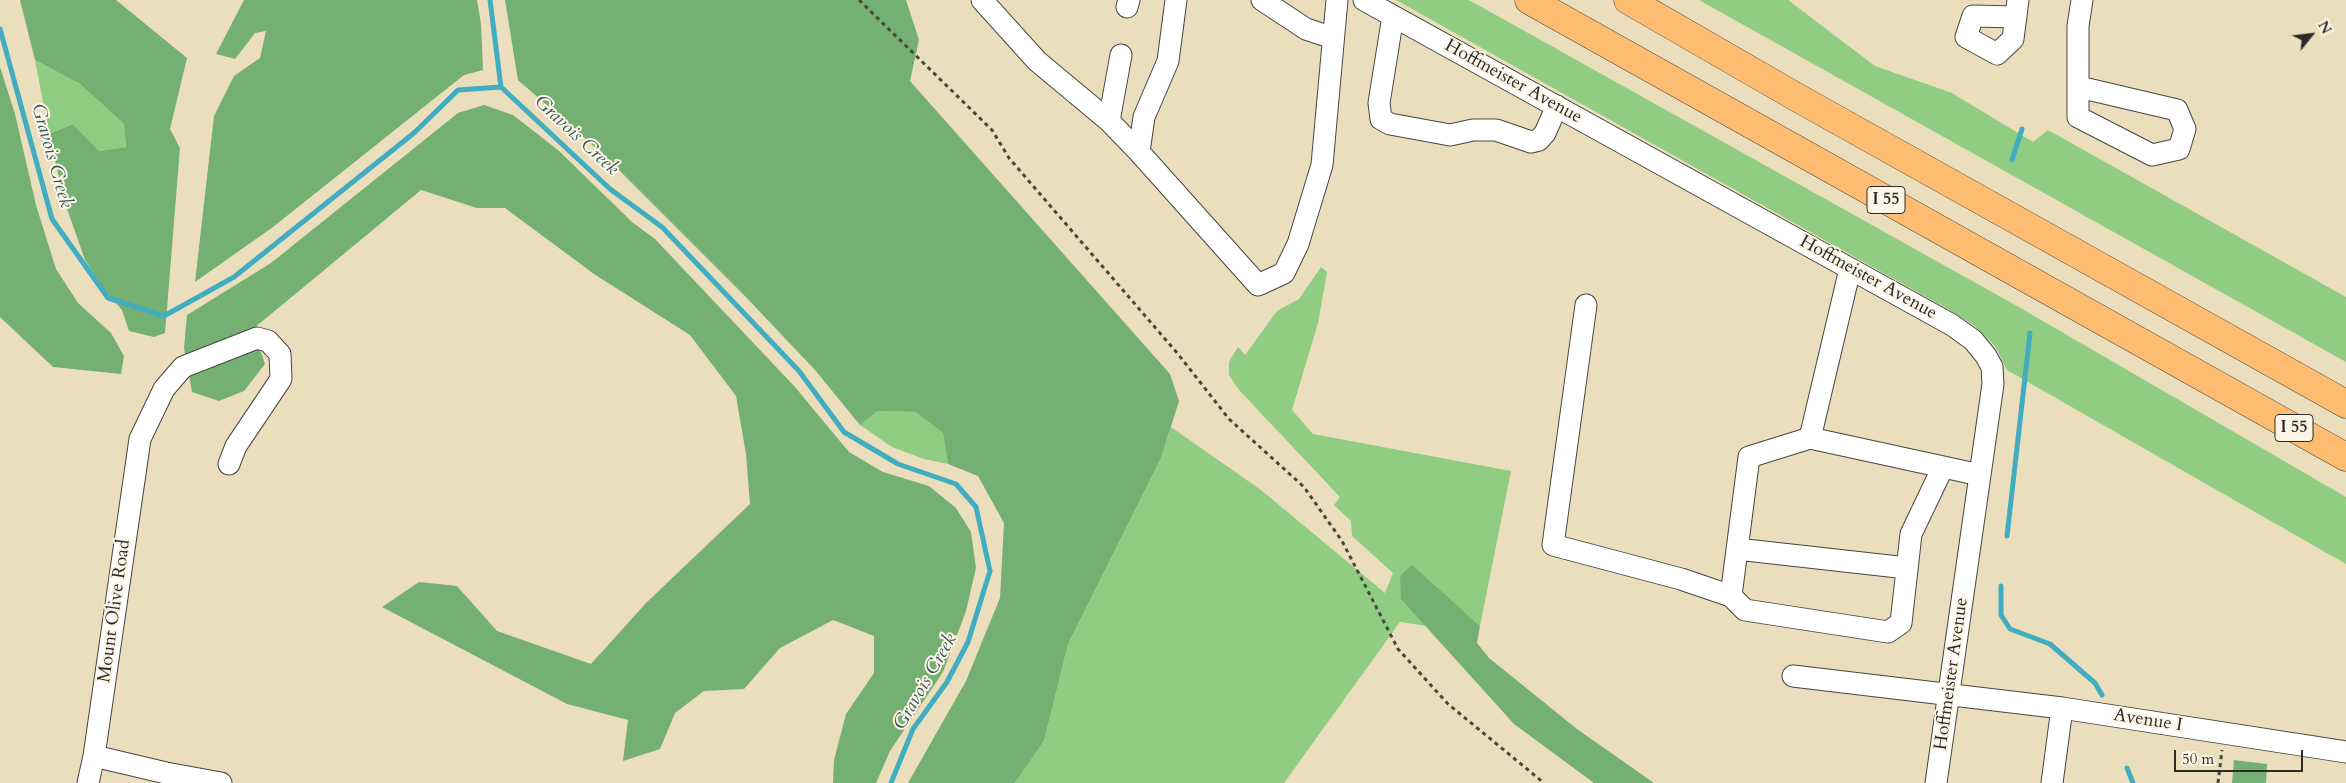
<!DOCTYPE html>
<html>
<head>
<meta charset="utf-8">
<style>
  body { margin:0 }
  #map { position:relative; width:2346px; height:783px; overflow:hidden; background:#ebdebc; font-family:Cardo,serif }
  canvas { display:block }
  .north { position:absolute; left:2286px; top:10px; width:50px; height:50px; -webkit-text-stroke:4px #fcf5e5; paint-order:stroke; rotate:61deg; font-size:14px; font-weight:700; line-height:20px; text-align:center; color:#2b2b2b }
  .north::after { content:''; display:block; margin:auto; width:18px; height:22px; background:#2b2b2b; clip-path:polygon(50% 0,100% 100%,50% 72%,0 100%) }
  .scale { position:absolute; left:2174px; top:750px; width:129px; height:22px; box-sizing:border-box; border:2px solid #2b2b2b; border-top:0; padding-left:6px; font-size:15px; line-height:18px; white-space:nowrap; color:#2b2b2b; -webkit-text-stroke:4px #fcf5e5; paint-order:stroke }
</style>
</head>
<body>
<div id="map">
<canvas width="2346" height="783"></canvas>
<div class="north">N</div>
<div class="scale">50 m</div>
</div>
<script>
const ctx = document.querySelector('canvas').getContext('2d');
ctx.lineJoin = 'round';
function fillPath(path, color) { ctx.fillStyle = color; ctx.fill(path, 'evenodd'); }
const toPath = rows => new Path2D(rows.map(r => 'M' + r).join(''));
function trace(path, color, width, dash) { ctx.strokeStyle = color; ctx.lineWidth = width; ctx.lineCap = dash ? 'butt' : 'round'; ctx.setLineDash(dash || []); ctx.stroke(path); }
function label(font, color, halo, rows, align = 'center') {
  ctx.font = font + ' Cardo,serif'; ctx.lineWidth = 4; ctx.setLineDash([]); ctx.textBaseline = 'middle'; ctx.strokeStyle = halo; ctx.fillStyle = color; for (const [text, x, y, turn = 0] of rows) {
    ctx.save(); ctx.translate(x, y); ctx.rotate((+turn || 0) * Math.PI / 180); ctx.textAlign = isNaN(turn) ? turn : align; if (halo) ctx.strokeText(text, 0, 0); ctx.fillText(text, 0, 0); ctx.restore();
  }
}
fillPath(toPath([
  [1396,0,1469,0,2017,306,2346,497,2346,564,2007,370,1995,346,1975,326,1953,312],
  [1699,0,1788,0,1875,66,1952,93,2033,142,2048,130,2346,297,2346,362],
  [35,60,80,84,124,124,126,147,99,151,73,124,49,134],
  [1321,267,1327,272,1318,323,1292,410,1313,434,1511,471,1480,626,1412,566,1401,598,1427,626,1400,622,1284,783,1015,783,1044,741,1068,644,1161,458,1171,427,1261,490,1385,593,1393,573,1352,536,1351,521,1334,505,1340,497,1239,390,1229,375,1229,362,1238,347,1245,355,1277,311,1299,299],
  [878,411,915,412,943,433,948,464,924,459,892,447,860,425]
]), '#90cd83');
fillPath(toPath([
  [20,0,116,0,187,58,170,129,180,148,165,333,154,337,129,331,122,310,102,287,85,260,65,203,49,134,73,124,99,151,126,147,124,124,80,84,35,60],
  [244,0,477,0,481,24,483,70,464,75,273,227,195,282,214,116,234,76,260,58,266,31,255,33,235,59,216,54],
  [505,0,906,0,919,40,910,81,1170,374,1179,401,1161,458,1068,644,1044,741,1015,783,908,783,966,681,1000,598,1004,523,978,476,948,464,943,433,915,412,878,411,860,425,815,370,743,294,604,155,518,80],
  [0,67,15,114,36,205,56,269,78,303,111,333,124,356,121,374,53,367,0,317],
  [484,105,513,115,558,150,632,222,655,239,795,387,849,452,883,472,929,486,956,508,971,532,976,568,966,611,943,672,890,751,876,783,833,783,834,760,846,714,874,673,874,636,833,620,780,648,744,689,704,691,675,713,660,749,623,761,628,720,567,704,382,607,419,582,457,586,497,631,591,664,646,603,750,504,746,454,736,396,690,335,594,274,505,208,477,208,421,190,253,329,265,364,244,391,219,401,192,392,184,348,187,315,271,263,458,113],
  [1412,565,1480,626,1477,643,1489,658,1577,729,1654,783,1594,783,1514,724,1401,599,1400,576],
  [2234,760,2267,764,2266,783,2232,783]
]), '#74b071');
trace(toPath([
  [490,0,501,87],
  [0,29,52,219,108,298,164,316,234,277,414,133,458,90,501,87,610,189,662,227,799,371,844,432,898,464,956,484,976,507,990,571,985,587,968,642,947,682,913,729,891,783],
  [2012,160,2022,129],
  [2007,536,2030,333],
  [2001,586,2001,615,2010,629,2050,644,2095,683,2102,695],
  [2127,768,2133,783]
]), '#41adc0', 5);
const minor = toPath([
  [982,0,1037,61,1109,121],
  [1176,0,1168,61,1144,117,1139,152,1258,285,1284,273,1298,244,1322,165,1337,0],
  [1262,0,1306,29,1333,38],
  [1364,0,1952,325,1973,340,1986,356,1992,367,1993,384,1936,783],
  [1127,7,1129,0],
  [1393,16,1379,103,1381,119,1390,124,1450,135,1473,130,1496,130,1531,142,1539,140,1545,133,1557,106],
  [2016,17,1973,16,1966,37,1997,54,2013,39,2018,0],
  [1121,55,1109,121,1139,152],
  [2079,87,2177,110,2185,129,2179,149,2152,155,2078,117,2078,26,2082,0],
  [1850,269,1810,438,1980,475],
  [1586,305,1553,545,1681,579,1731,596],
  [1810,438,1749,457,1731,596,1745,610,1888,632,1901,623,1911,534,1943,467],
  [1737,549,1907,568],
  [1793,676,2062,708,2346,752],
  [94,756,166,773,221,783],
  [88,783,94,756,140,439,164,389,183,367,257,338,268,341,280,354,281,379,236,446,229,464],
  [2052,783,2062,708]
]);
const highway = toPath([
  [1529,0,2346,457],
  [1628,0,1798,98,2346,404]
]);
trace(minor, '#484641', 23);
trace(highway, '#484641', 29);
trace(toPath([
  [859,0,992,130,1009,158,1178,354,1229,419,1304,487,1342,541,1398,649,1448,704,1544,783],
  [2218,783,2222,750]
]), '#484641', 3, [4, 4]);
trace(minor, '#fff', 21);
trace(highway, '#fdbc70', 28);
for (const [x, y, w] of [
  [1886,200,38],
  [2294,428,38]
]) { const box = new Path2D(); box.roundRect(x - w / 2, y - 13.5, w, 27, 4); ctx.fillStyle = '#fcf5e5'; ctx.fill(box); trace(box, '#2b2b2b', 1); }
label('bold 16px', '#2b2b2b', null, [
  ["I 55",1886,200],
  ["I 55",2294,428]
]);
label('18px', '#2b2b2b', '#fcf5e5', [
  ["Hoffmeister Avenue",1513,82,29],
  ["Hoffmeister Avenue",1868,278,29],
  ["Mount Olive Road",115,611,-82],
  ["Hoffmeister Avenue",1952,674,-82],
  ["Avenue I",2148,721,9]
]);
label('italic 19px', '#33585f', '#fcf5e5', [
  ["Gravois Creek",576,136,43],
  ["Gravois Creek",51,156,74],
  ["Gravois Creek",926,682,-60]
]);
</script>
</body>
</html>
